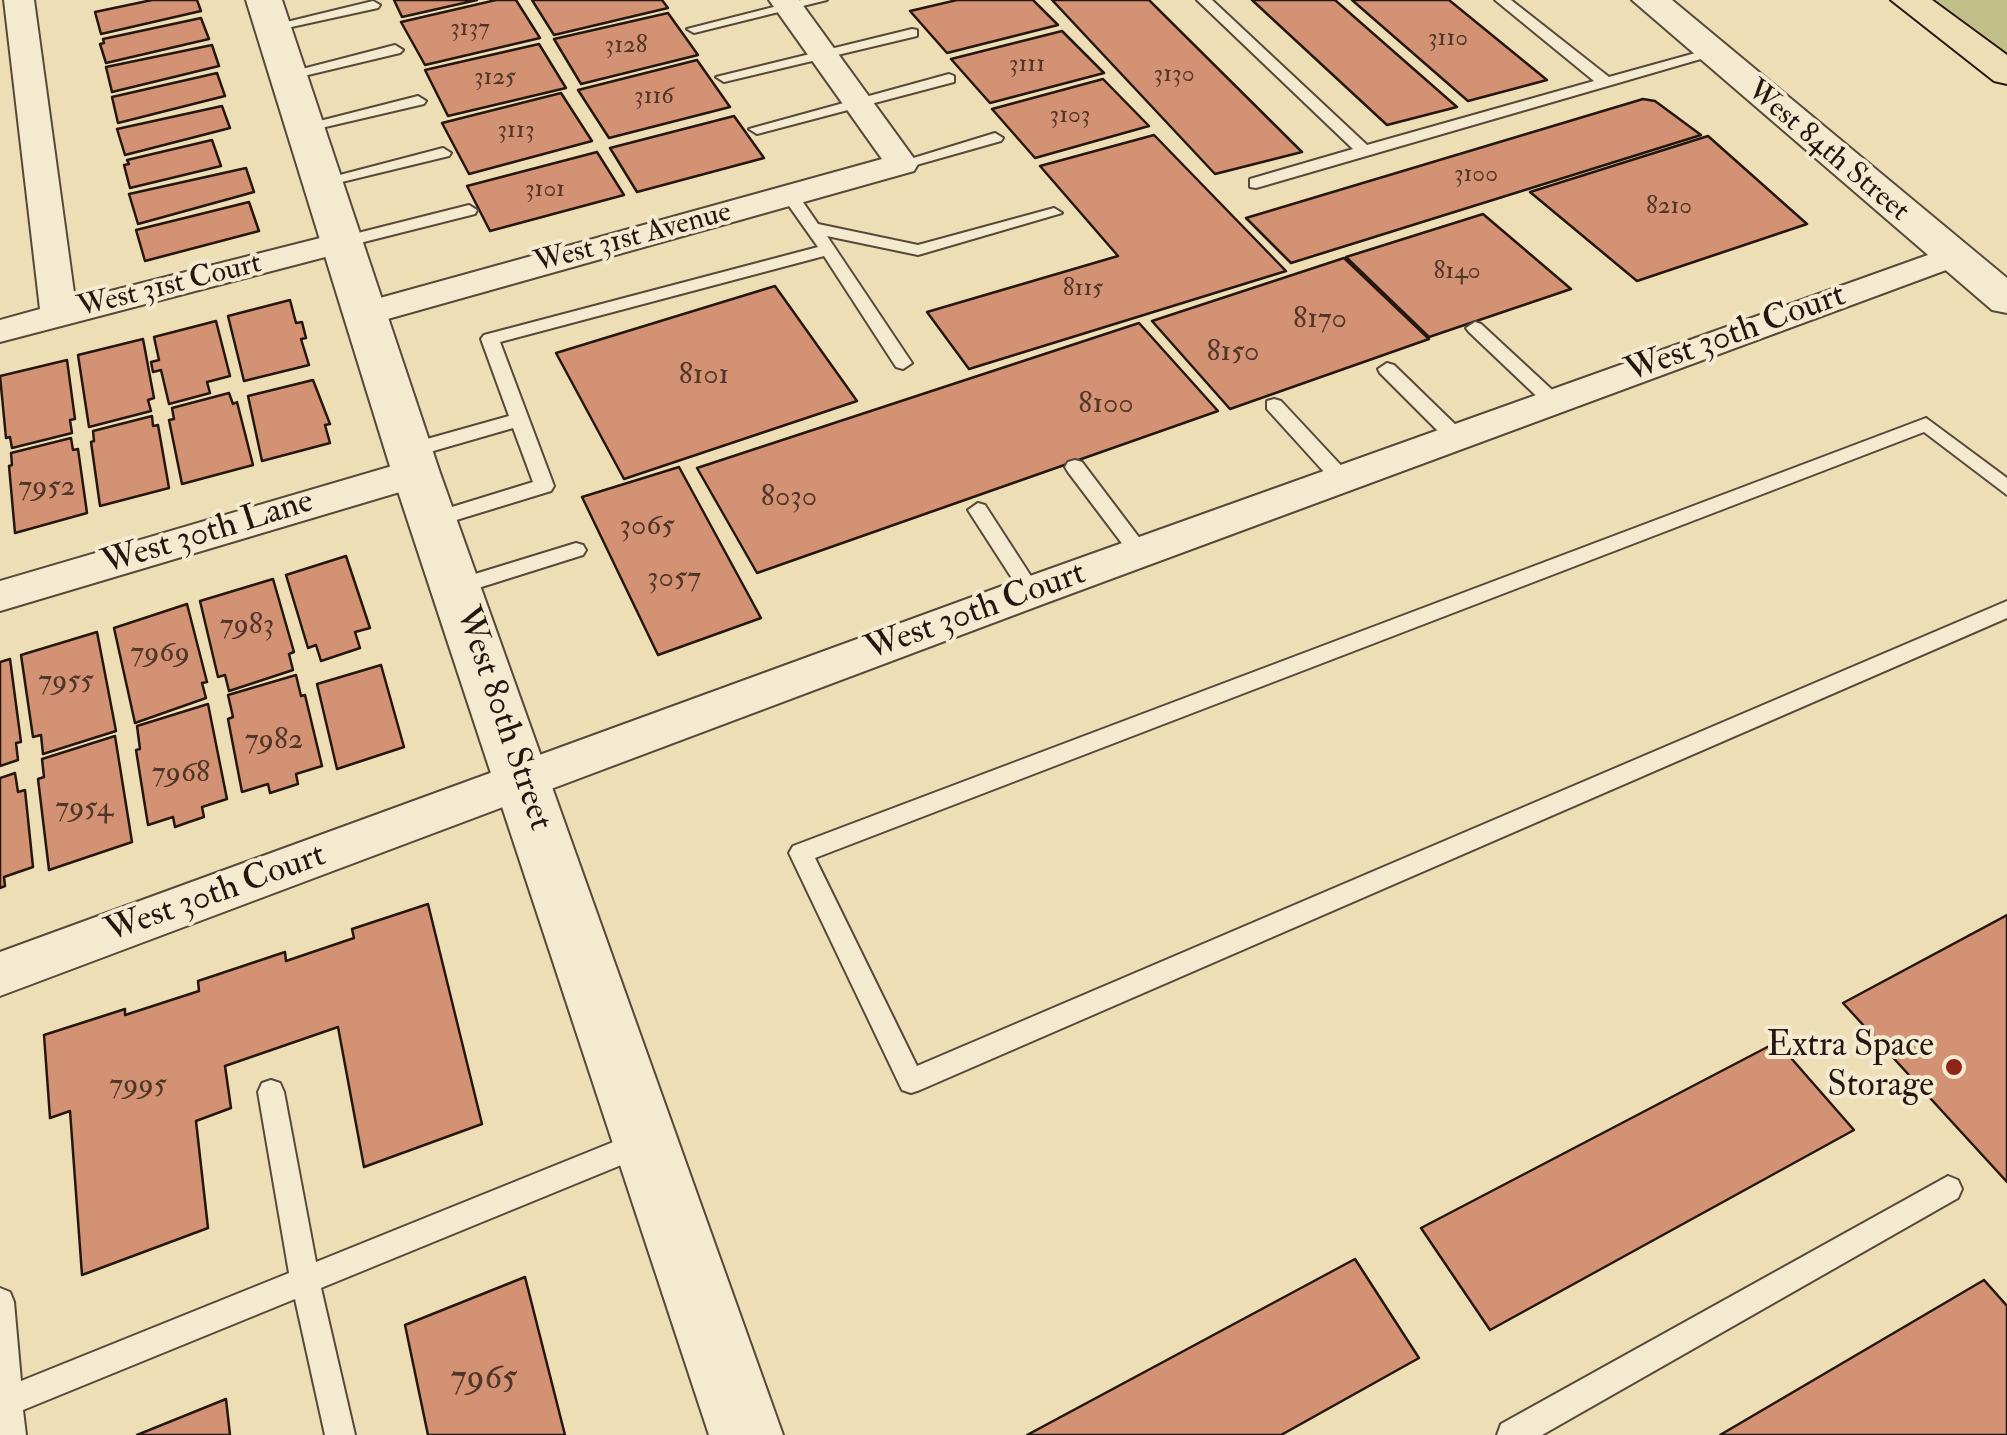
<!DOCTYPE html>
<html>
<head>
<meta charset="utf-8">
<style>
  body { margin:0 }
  canvas { display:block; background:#eedeb6 }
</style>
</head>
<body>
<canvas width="2007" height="1435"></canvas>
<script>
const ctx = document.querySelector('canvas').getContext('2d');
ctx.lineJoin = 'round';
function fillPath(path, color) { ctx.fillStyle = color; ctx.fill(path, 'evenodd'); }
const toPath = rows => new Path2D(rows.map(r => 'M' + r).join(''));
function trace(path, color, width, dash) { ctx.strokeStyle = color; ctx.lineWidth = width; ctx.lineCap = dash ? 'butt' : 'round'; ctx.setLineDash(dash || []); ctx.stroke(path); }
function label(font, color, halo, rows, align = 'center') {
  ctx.font = font + ' "IM FELL Double Pica",serif'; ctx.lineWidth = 8; ctx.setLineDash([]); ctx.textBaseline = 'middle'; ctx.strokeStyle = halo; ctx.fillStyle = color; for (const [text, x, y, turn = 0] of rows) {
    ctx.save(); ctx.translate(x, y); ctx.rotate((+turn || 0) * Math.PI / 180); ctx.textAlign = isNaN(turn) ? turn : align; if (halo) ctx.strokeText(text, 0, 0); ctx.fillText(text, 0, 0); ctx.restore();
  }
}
fillPath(toPath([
  [1936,0,2007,0,2007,52,2000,47]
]), '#c0bf88');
const building = toPath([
  [152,0,197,0,201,11,101,34,95,12,152,0],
  [394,0,477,0,402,17,394,0],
  [496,0,516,0,540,38,425,65,401,22,496,0],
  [532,0,662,0,668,8,554,35,532,0],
  [957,0,1033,0,1058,25,947,53,910,11,957,0],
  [1052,0,1149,0,1302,152,1215,174,1052,0],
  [1252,0,1335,0,1457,107,1387,125,1252,0],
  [1352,0,1449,0,1547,80,1468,101,1352,0],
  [668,13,698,55,581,84,554,39,668,13],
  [201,18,209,39,106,63,100,44,104,43,103,39,201,18],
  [1062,31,1104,73,990,103,951,59,1062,31],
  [539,44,566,88,448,116,425,70,539,44],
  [212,45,219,66,112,92,106,67,212,45],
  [697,60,730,107,609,138,578,90,697,60],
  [217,73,225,96,118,123,112,97,217,73],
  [1103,79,1149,126,1035,158,992,109,1103,79],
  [561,93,592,141,469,174,442,123,561,93],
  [1643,99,1655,101,1701,135,1291,263,1246,218,1643,99],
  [222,106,230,128,125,155,117,129,222,106],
  [734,116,764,158,637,192,610,148,734,116],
  [1154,135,1286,271,969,369,927,312,1118,256,1040,166,1154,135],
  [1708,136,1807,224,1637,281,1530,192,1708,136],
  [212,140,221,166,130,188,124,165,129,164,127,160,212,140],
  [597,152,624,195,490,231,467,186,597,152],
  [246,168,254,192,138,224,129,194,246,168],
  [249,202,259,231,145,261,136,230,249,202],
  [1483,214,1571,289,1429,337,1346,257,1483,214],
  [1344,258,1429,339,1230,409,1152,321,1344,258],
  [775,286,857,401,624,479,556,353,775,286],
  [290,300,296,323,302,322,306,338,301,339,309,365,244,381,228,316,290,300],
  [216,321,230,376,207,382,210,393,169,404,161,370,153,372,151,362,159,360,154,337,216,321],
  [1139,323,1218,411,757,573,697,468,1139,323],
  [143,339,154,398,148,400,151,411,89,427,78,355,143,339],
  [67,360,75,419,70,420,72,433,12,448,10,437,6,438,0,376,67,360],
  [313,380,330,424,325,425,330,443,262,461,248,396,313,380],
  [229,393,233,404,237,402,253,465,182,484,169,420,174,419,172,408,229,393],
  [152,416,153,426,158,425,169,488,100,506,91,442,94,441,93,431,152,416],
  [71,438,73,450,78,449,87,513,15,533,9,466,12,465,11,453,71,438],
  [679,467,761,618,658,655,582,497,679,467],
  [346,556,370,628,355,632,360,648,321,661,316,645,308,648,286,575,346,556],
  [273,579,294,652,289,654,293,670,229,691,225,675,218,677,200,601,273,579],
  [187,604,207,682,202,683,206,698,135,723,114,628,187,604],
  [97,632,116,731,43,754,41,735,33,737,21,655,97,632],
  [10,659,21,742,16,743,18,760,0,766,0,662,10,659],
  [381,665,404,747,337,769,317,684,381,665],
  [296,675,301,696,305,695,322,766,296,774,298,784,270,793,268,784,242,792,228,719,233,717,228,695,296,675],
  [208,704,227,799,202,807,204,817,189,822,175,827,173,817,148,825,136,750,140,749,137,726,208,704],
  [115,736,132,842,49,870,38,779,44,777,42,759,115,736],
  [15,773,18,792,25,790,33,867,4,877,5,886,0,888,0,778,15,773],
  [428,904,482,1124,364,1167,338,1027,225,1066,231,1108,196,1121,208,1228,82,1275,70,1111,50,1118,44,1035,125,1009,125,1015,199,991,198,981,285,952,286,961,354,938,352,929,428,904],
  [2007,915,2007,1182,1843,1003,2007,915],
  [1777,1042,1854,1130,1490,1330,1421,1228,1777,1042],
  [1355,1259,1419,1358,1281,1435,1027,1435,1355,1259],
  [525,1277,565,1435,428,1435,405,1325,525,1277],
  [1984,1280,2007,1306,2007,1435,1720,1435,1984,1280],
  [226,1399,230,1435,137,1435,226,1399]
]);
fillPath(building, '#d39273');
trace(building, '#251710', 2.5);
const service = toPath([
  [801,0,827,0,694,33,687,29,801,0],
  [1197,0,1212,0,1367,145,1594,81,1495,0,1511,0,1609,77,1710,49,1718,54,1256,188,1250,187,1250,179,1353,149,1197,0],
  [373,1,380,5,378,8,273,31,266,27,373,1],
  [912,29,917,30,917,36,724,82,716,77,912,29],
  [395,45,403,50,400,53,287,80,279,75,395,45],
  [949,74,954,76,954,82,757,134,749,129,949,74],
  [418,96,426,101,424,104,304,132,296,127,418,96],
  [995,133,1003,138,1001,141,902,169,894,164,995,133],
  [443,148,451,153,449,156,321,187,313,182,443,148],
  [790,191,796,192,818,224,918,245,1054,208,1062,213,918,255,827,236,912,363,903,369,896,367,824,256,500,342,554,486,551,491,440,525,426,525,423,520,426,515,533,482,513,428,409,458,399,451,402,446,509,416,481,339,484,335,818,247,782,196,790,191],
  [469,205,477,210,475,214,340,248,331,243,334,239,469,205],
  [1475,322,1481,324,1562,399,1562,407,1548,407,1469,332,1466,328,1475,322],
  [1387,363,1394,365,1463,432,1466,437,1463,442,1449,442,1380,373,1378,369,1387,363],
  [1274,399,1281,401,1349,474,1352,479,1349,484,1335,484,1267,409,1267,401,1274,399],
  [1926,418,2007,478,2007,495,1924,432,815,858,917,1066,2007,601,2007,618,920,1090,911,1093,902,1090,789,853,793,846,1926,418],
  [1075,460,1082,462,1147,548,1150,553,1147,558,1133,558,1068,472,1065,467,1068,462,1075,460],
  [978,503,985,505,1038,587,1042,592,1038,597,1024,597,968,510,978,503],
  [576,543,583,545,586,550,583,555,456,595,445,587,449,582,576,543],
  [271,1080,280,1083,284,1092,316,1262,643,1130,653,1134,657,1143,653,1152,321,1288,355,1435,325,1435,295,1299,23,1410,26,1435,0,1435,0,1288,10,1292,14,1302,21,1381,289,1273,258,1092,262,1083,271,1080],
  [1948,1176,1958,1180,1962,1189,1958,1198,1542,1435,1497,1435,1501,1424,1948,1176]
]);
const minor = toPath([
  [4,0,34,0,75,300,340,233,352,236,357,243,352,250,0,342,0,320,40,309,4,0],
  [769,0,799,0,918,164,914,171,377,322,364,325,351,322,346,314,351,306,882,159,769,0],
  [1953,246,1965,249,1970,256,1965,263,1046,603,0,996,0,952,1016,581,1953,246],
  [416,459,430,463,436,473,430,483,0,611,0,581,416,459]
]);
const tertiary = toPath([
  [246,0,282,0,440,473,783,1435,709,1435,392,473,246,0],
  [1632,0,1672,0,2007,278,2007,313,1992,310,1632,0]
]);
const motorway = toPath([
  [1891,0,1932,0,2007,55,2007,84,1994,81,1891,0]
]);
trace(service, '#57493a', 4);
trace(minor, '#57493a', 4);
trace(tertiary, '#57493a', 4);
trace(motorway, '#251710', 4);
fillPath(service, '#f4ead0');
fillPath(minor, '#f4ead0');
fillPath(tertiary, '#f4ead0');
fillPath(motorway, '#eedeb6');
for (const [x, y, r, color] of [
  [1954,1067,10,"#8f2418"]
]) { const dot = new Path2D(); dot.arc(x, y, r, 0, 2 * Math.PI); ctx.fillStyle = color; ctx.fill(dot); trace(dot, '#f4ead0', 4); }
label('25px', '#503629', null, [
  ["3137",470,30],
  ["3110",1448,40],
  ["3128",626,47],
  ["3111",1027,66],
  ["3130",1174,76],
  ["3125",495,79],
  ["3116",654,98],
  ["3103",1070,117],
  ["3113",516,132],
  ["3100",1476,176],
  ["3101",545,191],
  ["8210",1669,208],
  ["8140",1457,273],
  ["8115",1083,290]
]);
label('30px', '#251710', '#f4ead0', [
  ["West 84th Street",1827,152,40],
  ["West 31st Avenue",633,239,-15],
  ["West 31st Court",170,287,-14]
]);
label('30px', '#503629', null, [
  ["8170",1320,321],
  ["8150",1233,354],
  ["8101",704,377],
  ["8100",1106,406],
  ["7952",47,489],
  ["8030",789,499],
  ["3065",647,528],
  ["3057",674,580],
  ["7983",247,627],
  ["7969",160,655],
  ["7955",66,683],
  ["7982",274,742],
  ["7968",181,775],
  ["7954",84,810],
  ["7995",138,1087]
]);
label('35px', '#251710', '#f4ead0', [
  ["West 30th Court",1736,335,-20],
  ["West 30th Lane",208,534,-17],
  ["West 30th Court",976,613,-20],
  ["West 80th Street",502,719,71],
  ["West 30th Court",216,895,-20]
]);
label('35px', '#251710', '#f4ead0', [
  ["Extra Space",1934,1047],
  ["Storage",1934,1087]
], 'right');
label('35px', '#503629', null, [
  ["7965",484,1380]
]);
</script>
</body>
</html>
